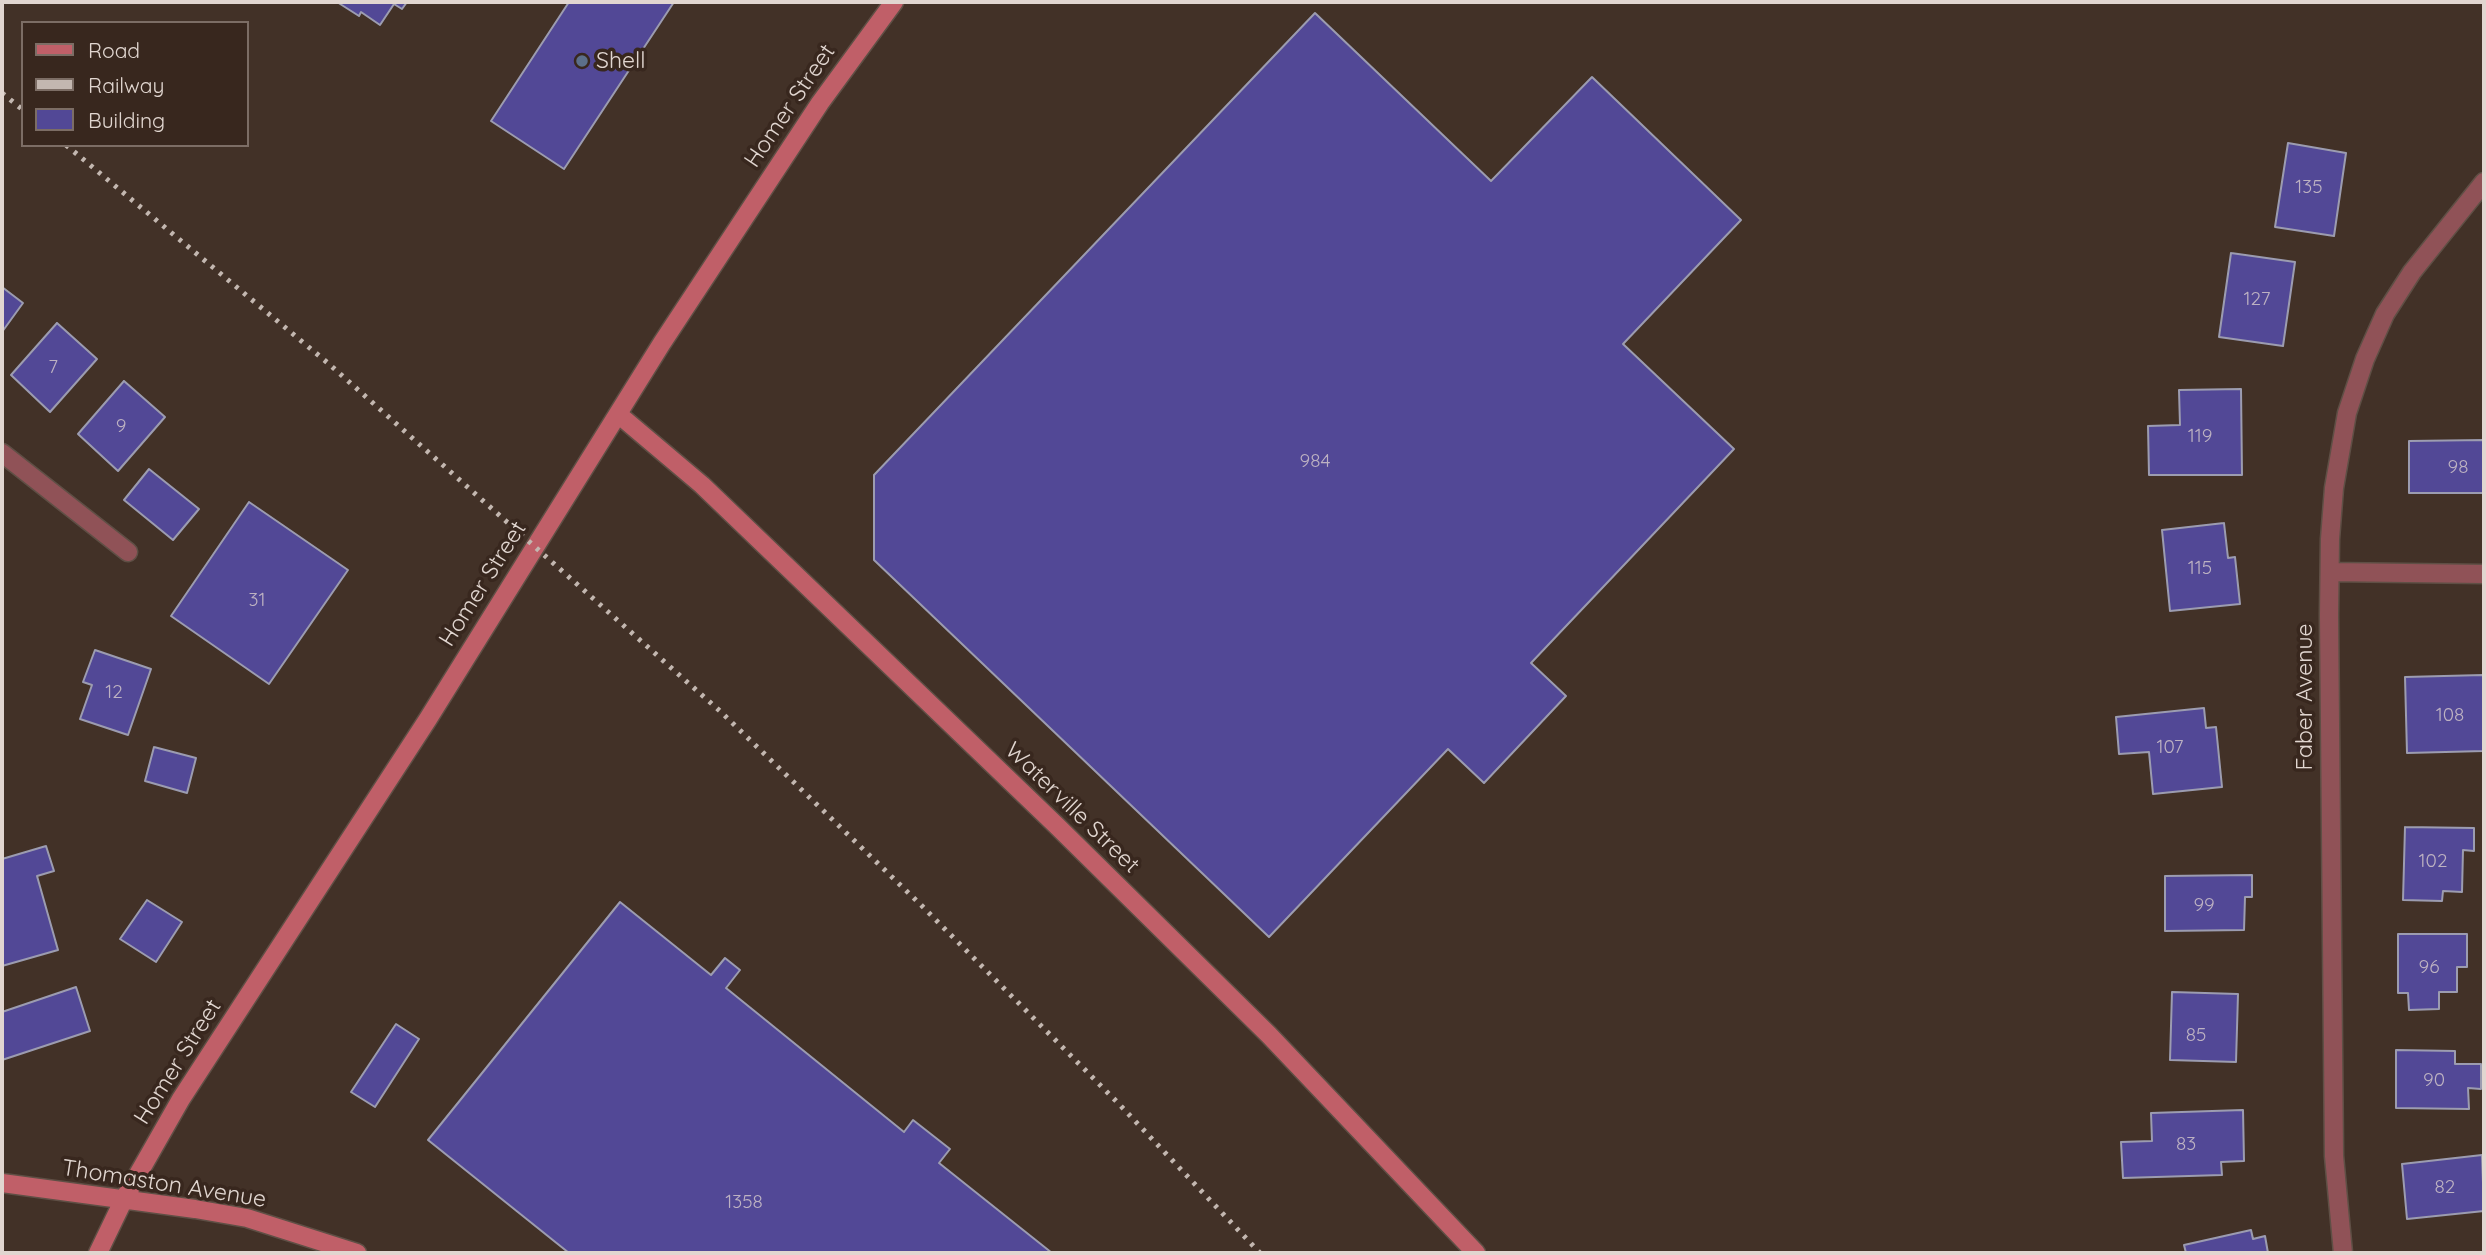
<!DOCTYPE html>
<html>
<head>
<meta charset="utf-8">
<style>
  body { margin:0 }
  #map { position:relative; width:2486px; height:1255px; overflow:hidden; background:#423127; font-family:Quicksand,sans-serif }
  canvas { display:block }
  .frame { position:absolute; inset:0; border:4px solid #e1d6d0; pointer-events:none }
  .legend { position:absolute; left:21px; top:21px; width:228px; height:126px; box-sizing:border-box; background:#38271e; border:2px solid #7c6d65; margin:0; padding:9px 12px; list-style:none; font-size:21px; color:#e1d6d0 }
  .legend li { display:flex; align-items:center; gap:14px; height:35px }
  .legend b { width:35px; border:2px solid #7c6d65 }
</style>
</head>
<body>
<div id="map">
<canvas width="2486" height="1255"></canvas>
<div class="frame"></div>
<ul class="legend">
<li><b style="height:9px;background:#c05f68"></b>Road</li>
<li><b style="height:9px;background:#c3b7b0"></b>Railway</li>
<li><b style="height:19px;background:#524896"></b>Building</li>
</ul>
</div>
<script>
const ctx = document.querySelector('canvas').getContext('2d');
ctx.lineJoin = 'round';
function fillPath(path, color) { ctx.fillStyle = color; ctx.fill(path, 'evenodd'); }
const toPath = rows => new Path2D(rows.map(r => 'M' + r).join(''));
function trace(path, color, width, dash) { ctx.strokeStyle = color; ctx.lineWidth = width; ctx.lineCap = dash ? 'butt' : 'round'; ctx.setLineDash(dash || []); ctx.stroke(path); }
function label(font, color, halo, rows, align = 'center') {
  ctx.font = font + ' Quicksand,sans-serif'; ctx.lineWidth = 7; ctx.setLineDash([]); ctx.textBaseline = 'middle'; ctx.strokeStyle = halo; ctx.fillStyle = color; for (const [text, x, y, turn = 0] of rows) {
    ctx.save(); ctx.translate(x, y); ctx.rotate((+turn || 0) * Math.PI / 180); ctx.textAlign = isNaN(turn) ? turn : align; if (halo) ctx.strokeText(text, 0, 0); ctx.fillText(text, 0, 0); ctx.restore();
  }
}
const building = toPath([
  [337,2,407,2,402,9,394,4,380,25,361,12,359,16,337,2],
  [569,2,674,2,564,169,491,121,569,2],
  [1315,13,1491,181,1592,77,1741,220,1623,344,1734,449,1531,663,1566,696,1484,783,1448,749,1269,937,874,560,874,475,1315,13],
  [2288,143,2346,153,2334,236,2275,227,2288,143],
  [2231,253,2295,262,2283,346,2219,337,2231,253],
  [2,287,23,303,2,332,2,287],
  [57,323,97,359,50,412,11,375,57,323],
  [124,381,165,417,118,471,78,434,124,381],
  [2241,389,2242,475,2149,475,2148,426,2180,425,2179,390,2241,389],
  [2484,440,2484,493,2409,493,2409,441,2484,440],
  [149,469,199,509,173,540,124,500,149,469],
  [249,502,348,570,269,684,171,616,249,502],
  [2224,523,2228,558,2235,557,2240,604,2170,611,2162,530,2224,523],
  [95,650,151,669,128,735,80,719,92,685,83,682,95,650],
  [2483,675,2484,751,2407,753,2405,677,2483,675],
  [2204,708,2206,728,2216,727,2222,787,2153,794,2149,752,2119,754,2116,717,2204,708],
  [154,747,196,758,187,793,145,781,154,747],
  [2405,827,2474,828,2474,851,2463,850,2462,892,2443,891,2442,901,2403,900,2405,827],
  [46,846,54,871,37,876,58,950,2,966,2,859,46,846],
  [2252,875,2252,897,2245,897,2244,930,2165,931,2165,876,2252,875],
  [147,900,182,922,156,962,120,939,147,900],
  [620,902,711,975,725,958,740,970,726,988,904,1132,913,1120,950,1149,939,1163,1052,1253,569,1253,428,1140,620,902],
  [2398,934,2467,934,2467,967,2457,967,2457,992,2439,992,2439,1009,2409,1010,2408,993,2398,993,2398,934],
  [76,987,90,1031,2,1060,2,1012,76,987],
  [2172,992,2238,994,2236,1062,2170,1060,2172,992],
  [396,1024,419,1039,375,1107,351,1092,396,1024],
  [2396,1050,2455,1051,2455,1064,2481,1064,2481,1089,2468,1088,2469,1109,2396,1108,2396,1050],
  [2243,1110,2244,1161,2221,1162,2222,1175,2123,1178,2121,1142,2152,1141,2151,1113,2243,1110],
  [2482,1155,2484,1211,2407,1219,2402,1164,2482,1155],
  [2251,1230,2253,1239,2265,1236,2268,1253,2186,1253,2184,1245,2251,1230]
]);
fillPath(building, '#524896');
trace(building, '#9c9cb0', 2);
const street = toPath([
  [2,453,128,552],
  [2330,572,2484,574],
  [2343,1253,2334,1156,2329,615,2330,539,2334,488,2347,413,2365,359,2385,314,2412,272,2484,182]
]);
const secondary = toPath([
  [618,414,702,485,1057,826,1269,1035,1476,1253],
  [2,1183,195,1209,247,1218,357,1253],
  [98,1253,124,1199,181,1099,428,719,662,343,820,103,894,2]
]);
trace(street, '#5f4f45', 21);
trace(secondary, '#5f4f45', 21);
trace(street, '#905257', 18);
trace(secondary, '#c05f68', 18);
trace(toPath([
  [2,93,23,110],
  [66,145,329,364,721,712,921,905,1119,1104,1260,1253]
]), '#c3b7b0', 5, [3.5, 7]);
for (const [x, y, r, color] of [
  [582,61,7,"#5c6f8a"]
]) { const dot = new Path2D(); dot.arc(x, y, r, 0, 2 * Math.PI); ctx.fillStyle = color; ctx.fill(dot); trace(dot, '#38271e', 2.5); }
label('19px', '#bdb2c2', null, [
  ["135",2309,187],
  ["127",2257,299],
  ["7",53,367],
  ["9",121,426],
  ["119",2200,436],
  ["984",1315,461],
  ["98",2458,467],
  ["115",2200,568],
  ["31",257,600],
  ["12",114,692],
  ["108",2450,715],
  ["107",2170,747],
  ["102",2433,861],
  ["99",2204,905],
  ["96",2429,967],
  ["85",2196,1035],
  ["90",2434,1080],
  ["83",2186,1144],
  ["82",2445,1187],
  ["1358",744,1202]
]);
label('23px', '#e1d6d0', '#38271e', [
  ["Shell",596,61]
], 'left');
label('23px', '#e1d6d0', '#38271e', [
  ["Homer Street",790,106,-56],
  ["Homer Street",483,584,-58],
  ["Faber Avenue",2305,697,-90],
  ["Waterville Street",1072,808,44],
  ["Homer Street",178,1062,-58],
  ["Thomaston Avenue",164,1184,9]
]);
</script>
</body>
</html>
